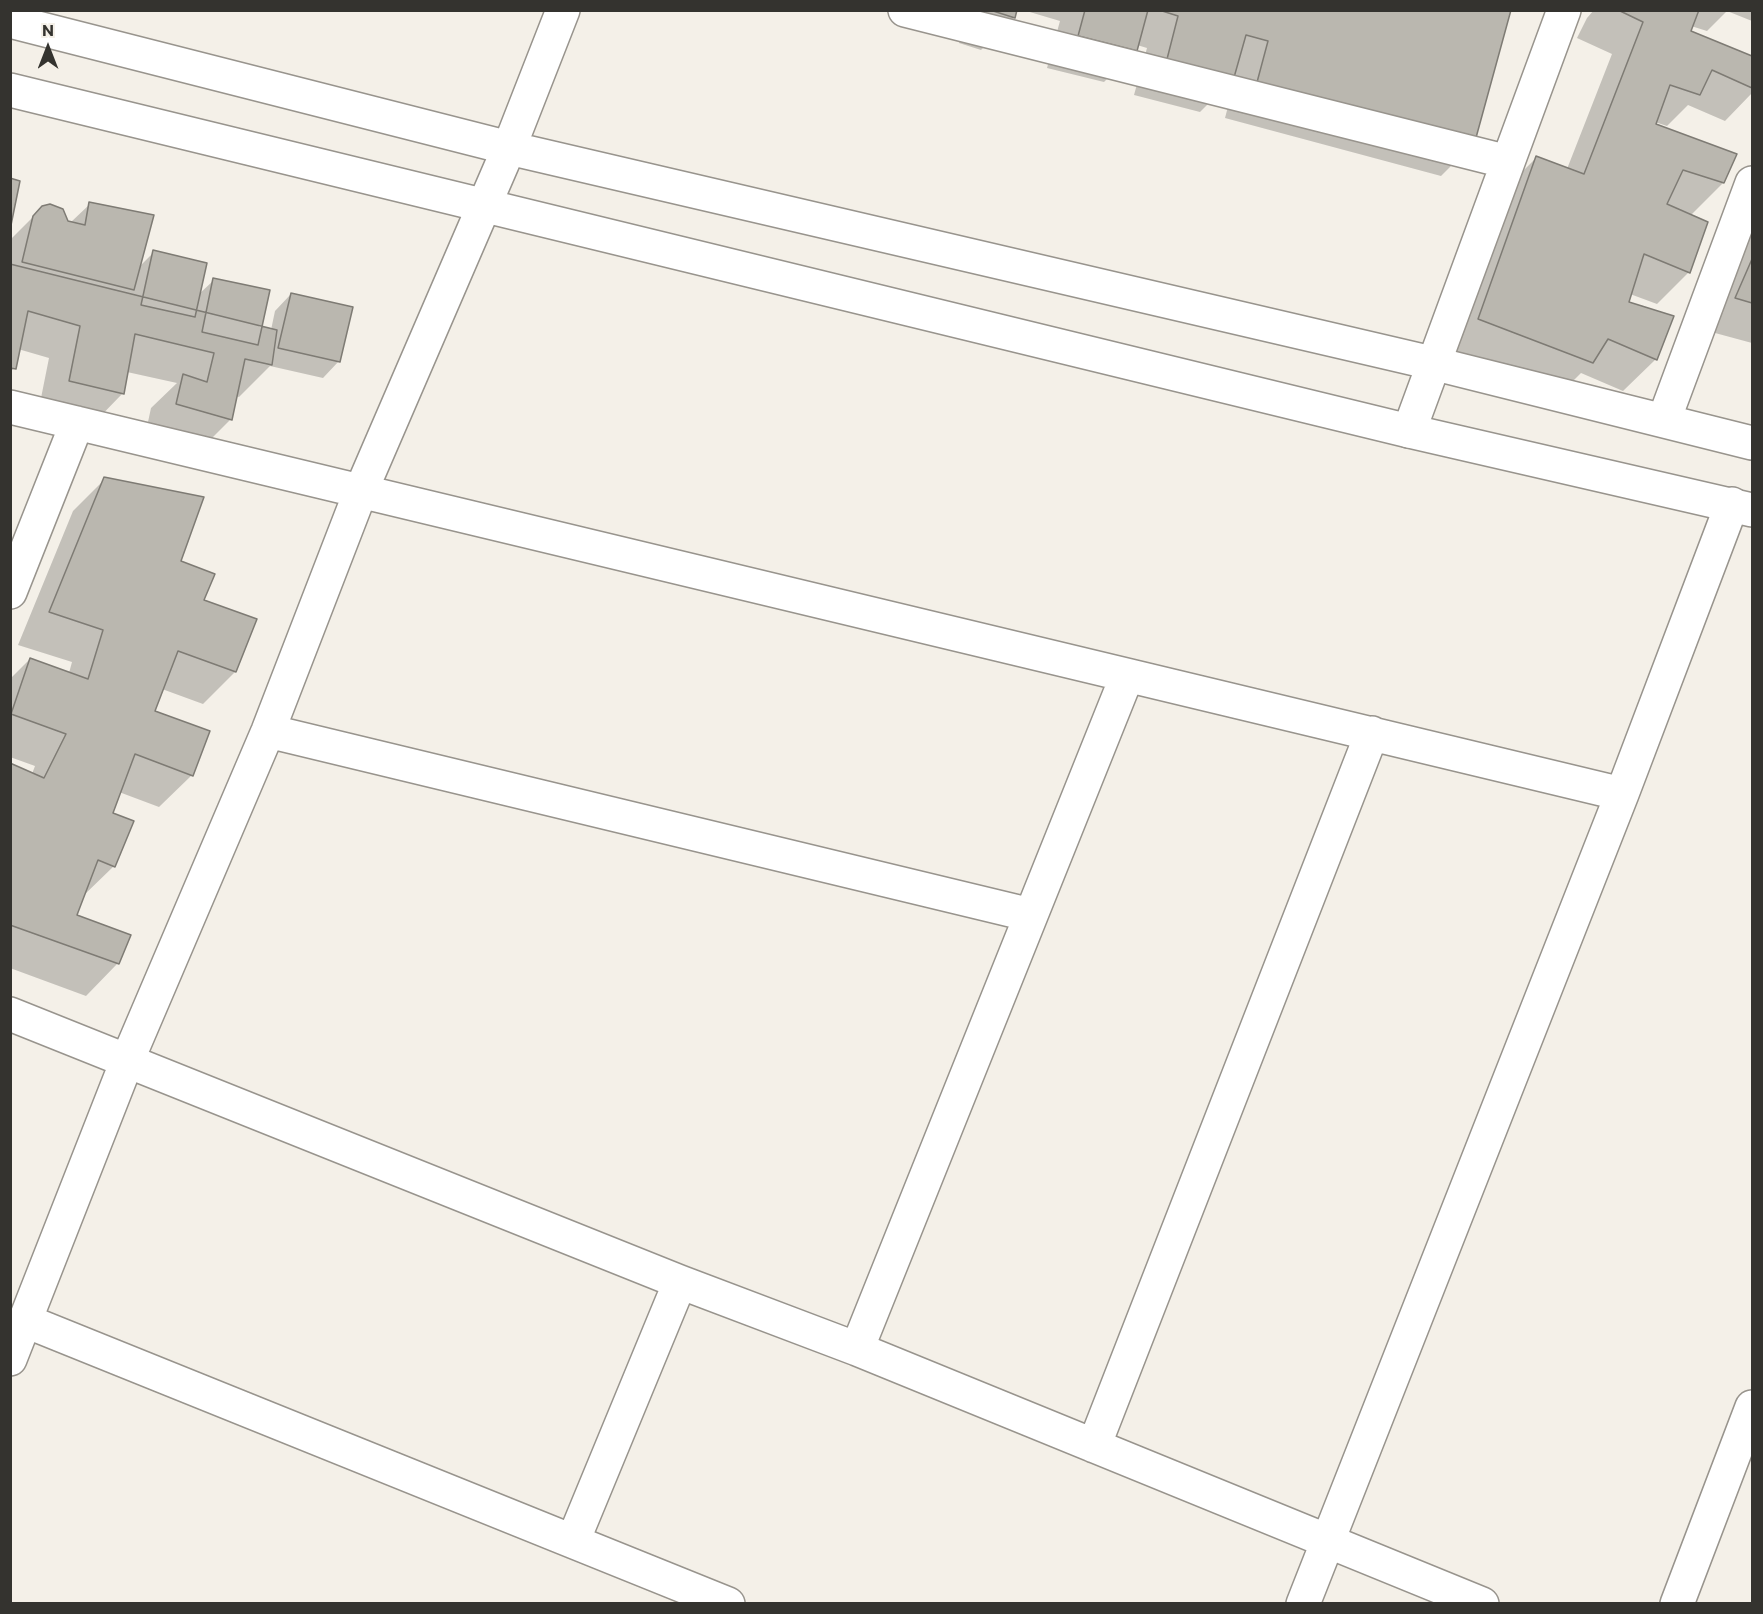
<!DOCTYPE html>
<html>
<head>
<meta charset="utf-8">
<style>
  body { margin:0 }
  #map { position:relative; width:1763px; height:1614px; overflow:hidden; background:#f4f0e8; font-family:Commissioner,sans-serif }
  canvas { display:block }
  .frame { position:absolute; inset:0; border:12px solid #34332f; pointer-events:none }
  .north { position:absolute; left:18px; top:18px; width:60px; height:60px; -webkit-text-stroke:4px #f4f0e8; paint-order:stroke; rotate:0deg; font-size:16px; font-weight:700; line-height:24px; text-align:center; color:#34332f }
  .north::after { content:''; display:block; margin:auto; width:21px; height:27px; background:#34332f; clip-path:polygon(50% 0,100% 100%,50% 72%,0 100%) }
</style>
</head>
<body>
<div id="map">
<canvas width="1763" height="1614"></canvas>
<div class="frame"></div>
<div class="north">N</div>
</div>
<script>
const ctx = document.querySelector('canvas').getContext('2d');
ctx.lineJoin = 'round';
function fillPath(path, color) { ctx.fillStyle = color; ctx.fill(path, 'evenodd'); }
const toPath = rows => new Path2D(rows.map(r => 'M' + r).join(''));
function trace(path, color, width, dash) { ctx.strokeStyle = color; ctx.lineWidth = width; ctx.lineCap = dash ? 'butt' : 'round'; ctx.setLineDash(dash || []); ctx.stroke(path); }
fillPath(toPath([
  [968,10,1016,10,1014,18,981,50,959,43],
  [1023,10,1509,10,1473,144,1441,176,1225,118,1236,76,1200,112,1134,95,1147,48,1137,45,1136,50,1104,82,1047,68,1060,21],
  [1594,10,1752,10,1752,21,1727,11,1707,31,1691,26,1689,32,1752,58,1752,93,1725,121,1688,105,1667,126,1652,121,1723,183,1690,216,1689,272,1657,304,1630,294,1627,303,1656,359,1623,391,1581,373,1560,394,1447,351,1505,189,1537,157,1567,169,1612,54,1577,38,1587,18],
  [90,204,139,267,154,252,198,295,214,280,260,327,271,330,275,311,291,294,339,361,323,378,270,366,239,397,236,396,231,419,199,451,145,436,151,408,177,383,127,372,123,393,91,426,38,413,49,358,18,349,14,368,10,372,10,240,42,208,70,223],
  [1752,235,1752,343,1704,330,1741,246],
  [105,479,179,561,202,601,235,672,203,704,162,689,153,712,192,775,159,807,119,792,111,814,114,866,82,897,75,916,118,963,86,996,10,968,10,765,32,774,35,766,10,757,10,679,30,659,69,673,72,662,18,645,73,511]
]), '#0003');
const building = toPath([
  [990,10,1017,10,1015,18,990,10],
  [1085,10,1148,10,1137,51,1078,36,1085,10],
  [1159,10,1511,10,1474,145,1256,86,1268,41,1246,35,1233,81,1166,63,1178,16,1159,10],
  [1618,10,1699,10,1691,31,1752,56,1752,88,1712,70,1700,95,1670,85,1656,124,1737,154,1724,183,1683,170,1667,204,1708,222,1690,273,1644,254,1629,302,1674,316,1657,360,1608,339,1593,363,1478,319,1536,156,1584,174,1643,22,1618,10],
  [10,178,20,181,10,230,10,178],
  [89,202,154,215,134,290,22,262,33,216,42,206,50,204,63,209,68,221,85,225,89,202],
  [153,250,207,263,195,317,141,305,153,250],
  [1752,259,1752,303,1735,298,1752,259],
  [10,264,277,330,272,365,245,359,232,420,176,404,183,374,207,382,214,353,135,334,124,394,69,381,80,326,28,311,16,369,10,368,10,264],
  [213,278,270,290,258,345,202,332,213,278],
  [291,293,353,307,340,362,278,348,291,293],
  [104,477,204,497,181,561,215,574,204,600,257,619,236,672,178,651,155,711,210,731,193,776,135,754,113,813,134,821,115,867,98,860,77,915,131,935,119,964,10,925,10,763,44,778,66,734,11,714,30,658,88,679,103,630,49,612,104,477]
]);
fillPath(building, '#bab7af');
trace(building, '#7e7b74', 1.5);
const minor = toPath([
  [905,10,1508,162],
  [10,407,1622,794],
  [1664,420,1752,183],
  [1409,431,1564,10],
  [10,592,77,423],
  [268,731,1031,915],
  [10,1014,680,1282,857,1349,1482,1604],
  [26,1321,728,1604],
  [857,1349,1127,676],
  [10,1359,127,1061,268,731,360,493,509,148],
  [1094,1446,1372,733],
  [573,1541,680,1282],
  [1303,1604,1622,794,1732,504],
  [1677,1604,1752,1407]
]);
const tertiary = toPath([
  [10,21,509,148,1432,363,1752,443],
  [10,90,1409,431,1752,510],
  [509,148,563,10]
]);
trace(minor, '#98948d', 36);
trace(tertiary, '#98948d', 36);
trace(minor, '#fff', 33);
trace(tertiary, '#fff', 33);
</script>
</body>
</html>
